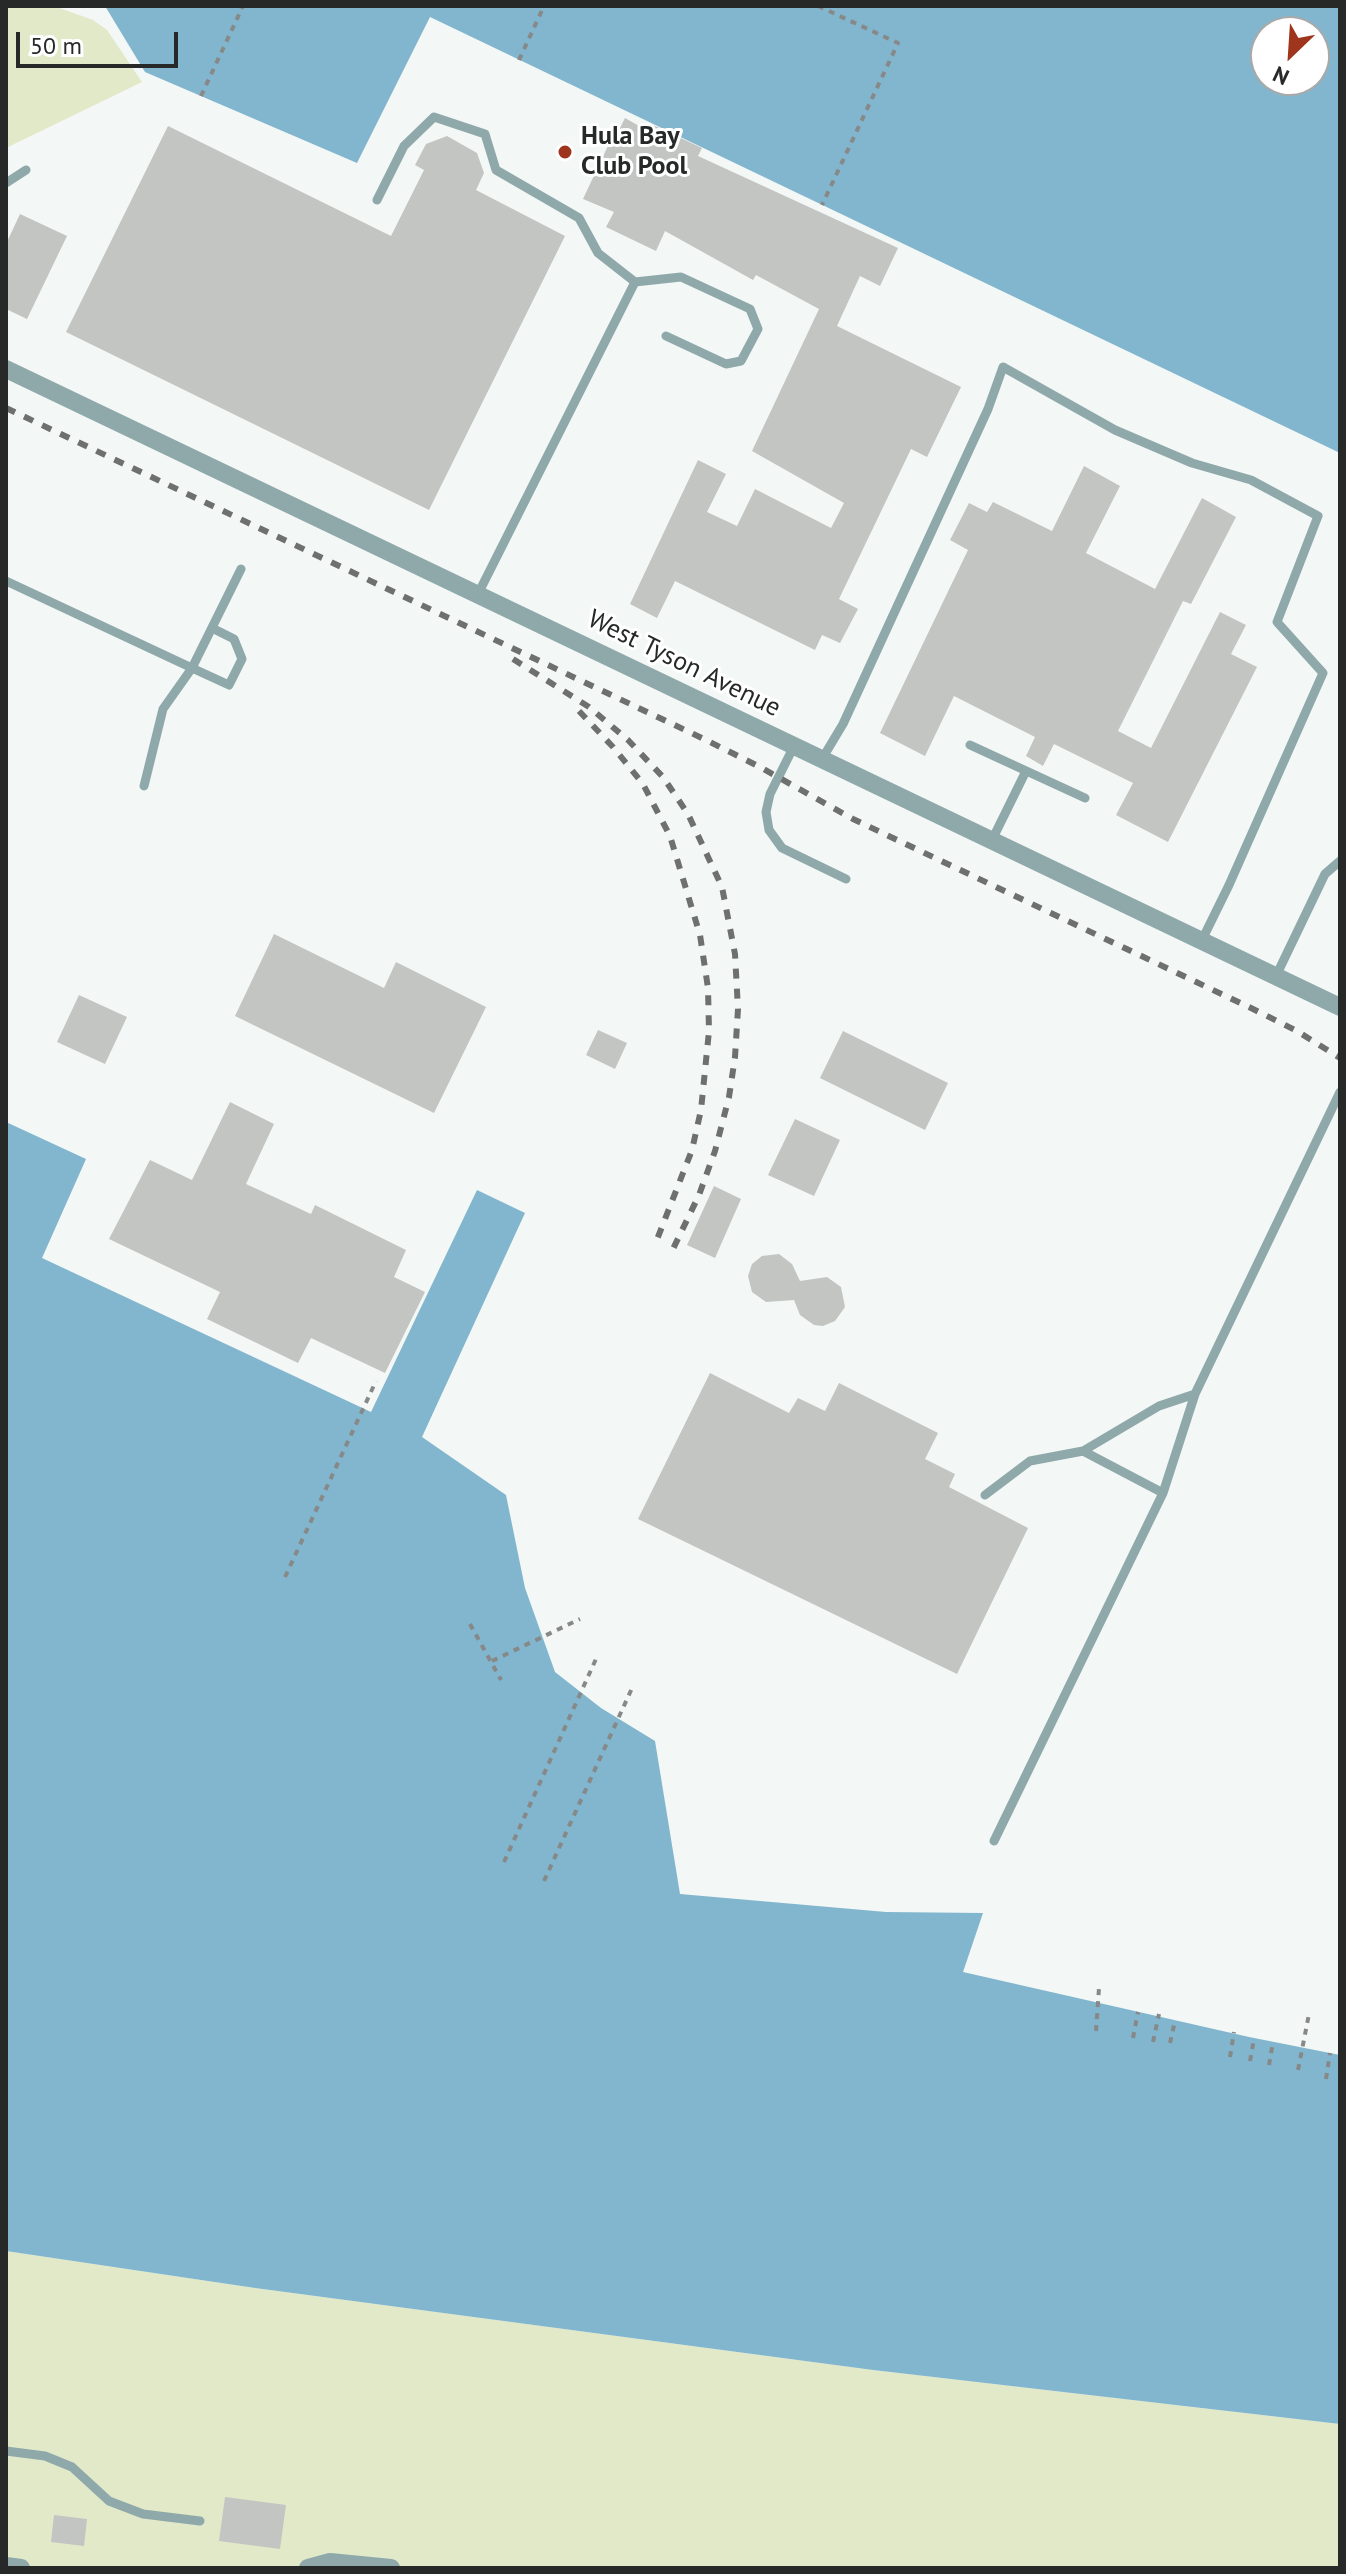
<!DOCTYPE html>
<html>
<head>
<meta charset="utf-8">
<style>
  body { margin:0 }
  #map { position:relative; width:1346px; height:2574px; overflow:hidden; background:#f3f7f6; font-family:"PT Sans",sans-serif }
  canvas { display:block }
  .frame { position:absolute; inset:0; border:8px solid #272828; pointer-events:none }
  .north { position:absolute; left:1250px; top:16px; width:80px; height:80px; box-sizing:border-box; background:#fff; border:2px solid #a9a9a9; border-radius:50%; rotate:205deg; font-size:22px; font-weight:700; line-height:32px; text-align:center; color:#272828 }
  .north::after { content:''; display:block; margin:auto; width:28px; height:36px; background:#9e351c; clip-path:polygon(50% 0,100% 100%,50% 72%,0 100%) }
  .scale { position:absolute; left:16px; top:32px; width:162px; height:36px; box-sizing:border-box; border:4px solid #272828; border-top:0; padding-left:10px; font-size:24px; line-height:28px; white-space:nowrap; color:#272828; -webkit-text-stroke:6px #fff; paint-order:stroke }
</style>
</head>
<body>
<div id="map">
<canvas width="1346" height="2574"></canvas>
<div class="frame"></div>
<div class="north">N</div>
<div class="scale">50 m</div>
</div>
<script>
const ctx = document.querySelector('canvas').getContext('2d');
ctx.lineJoin = 'round';
function fillPath(path, color) { ctx.fillStyle = color; ctx.fill(path, 'evenodd'); }
const toPath = rows => new Path2D(rows.map(r => 'M' + r).join(''));
function trace(path, color, width, dash) { ctx.strokeStyle = color; ctx.lineWidth = width; ctx.lineCap = dash ? 'butt' : 'round'; ctx.setLineDash(dash || []); ctx.stroke(path); }
function label(font, color, halo, rows, align = 'center') {
  ctx.font = font + ' "PT Sans",sans-serif'; ctx.lineWidth = 6; ctx.setLineDash([]); ctx.textBaseline = 'middle'; ctx.strokeStyle = halo; ctx.fillStyle = color; for (const [text, x, y, turn = 0] of rows) {
    ctx.save(); ctx.translate(x, y); ctx.rotate((+turn || 0) * Math.PI / 180); ctx.textAlign = isNaN(turn) ? turn : align; if (halo) ctx.strokeText(text, 0, 0); ctx.fillText(text, 0, 0); ctx.restore();
  }
}
fillPath(toPath([
  [6,6,54,6,93,20,107,30,142,82,6,148],
  [6,2251,255,2288,873,2370,1340,2424,1340,2568,6,2568]
]), '#e1e9c8');
fillPath(toPath([
  [105,6,1340,6,1340,453,430,17,357,163,145,72],
  [1266,32,1314,32,1314,80,1266,80],
  [6,1122,86,1159,42,1258,371,1412,477,1190,525,1213,422,1437,506,1495,525,1588,555,1672,601,1708,655,1741,680,1894,886,1912,983,1913,963,1972,1249,2037,1340,2055,1340,2424,873,2370,255,2288,6,2251]
]), '#81b6ce');
fillPath(toPath([
  [625,118,648,131,651,124,702,148,698,156,898,248,880,286,860,276,837,326,961,387,927,457,911,449,839,599,858,609,840,643,822,635,815,650,675,581,657,618,630,604,698,460,726,474,707,512,737,526,755,489,831,528,844,503,752,451,819,309,756,275,753,280,665,231,656,251,606,227,614,212,583,199,614,133,617,134],
  [168,126,391,236,424,170,415,165,426,144,447,136,477,153,484,173,476,190,565,236,429,510,66,332],
  [20,214,67,236,27,319,6,309,6,244],
  [1084,466,1120,486,1086,553,1155,589,1202,498,1236,517,1191,604,1183,601,1118,731,1151,748,1220,612,1246,625,1231,654,1257,667,1168,842,1116,815,1133,783,1054,744,1043,766,1026,756,1035,737,954,696,925,756,880,733,968,550,950,540,969,503,987,512,993,502,1052,531],
  [274,934,384,988,396,962,486,1007,434,1113,235,1016],
  [79,995,127,1017,105,1064,57,1042],
  [598,1030,627,1043,615,1069,586,1055],
  [843,1031,948,1083,925,1130,820,1078],
  [230,1102,274,1124,246,1184,311,1214,315,1205,406,1250,394,1277,425,1292,385,1373,311,1338,298,1363,207,1319,220,1292,109,1239,150,1160,192,1180],
  [795,1119,840,1140,814,1196,768,1175],
  [714,1186,741,1199,715,1258,687,1245],
  [779,1254,792,1264,800,1281,827,1277,841,1287,845,1307,835,1321,823,1326,814,1325,800,1315,794,1300,766,1302,752,1292,748,1276,752,1264,762,1256],
  [710,1373,789,1413,798,1398,825,1411,839,1383,938,1433,925,1459,955,1474,949,1487,1028,1528,957,1674,638,1519],
  [225,2497,286,2505,280,2549,219,2541],
  [54,2515,87,2519,84,2546,51,2542]
]), '#c2c5c2');
trace(toPath([
  [818,6,898,43,822,205],
  [519,60,544,6],
  [201,96,243,6],
  [285,1577,376,1381],
  [470,1624,501,1680],
  [492,1661,580,1619],
  [504,1862,596,1659],
  [544,1881,633,1686],
  [1096,2031,1099,1988],
  [1133,2038,1138,2012],
  [1153,2042,1159,2014],
  [1170,2043,1175,2021],
  [1230,2057,1234,2032],
  [1250,2061,1254,2039],
  [1269,2065,1273,2042],
  [1298,2070,1309,2014],
  [1326,2079,1330,2053]
]), '#878988', 4, [6, 6]);
trace(toPath([
  [6,183,26,170],
  [377,200,404,146,434,117,485,134,496,170,579,218,598,253,635,282,478,594],
  [635,282,681,277,750,309,758,329,741,361,726,364,666,336],
  [6,581,192,668,241,569],
  [970,745,1085,798],
  [794,746,770,794,766,812,769,830,782,848,846,879],
  [822,759,843,724,988,409,1003,367,1115,430,1192,463,1251,480,1318,516,1277,622,1323,673,1229,885,1202,940],
  [144,786,163,709,192,668,229,685,242,659,234,639,212,628],
  [992,840,1026,771],
  [1276,976,1325,874,1340,861],
  [1083,1451,1163,1493],
  [985,1495,1030,1461,1083,1451,1159,1406,1195,1394,1340,1092],
  [994,1841,1163,1493,1195,1394],
  [6,2451,45,2456,72,2467,109,2501,143,2514,200,2521]
]), '#8fa9ab', 9);
trace(toPath([
  [6,369,1340,1007],
  [6,2566,21,2568],
  [308,2568,330,2562,391,2568]
]), '#8fa9ab', 18);
trace(toPath([
  [6,408,704,739,760,767,853,819,1253,1009,1297,1031,1340,1058],
  [513,659,589,707,628,740,663,777,688,814,722,887,735,954,738,1009,735,1057,729,1097,715,1151,699,1195,673,1249],
  [579,711,613,747,643,784,670,836,700,935,708,988,709,1031,701,1110,692,1150,656,1242]
]), '#6e7070', 6, [10, 10]);
for (const [x, y, r, color] of [
  [565,152,8,"#9e351c"]
]) { const dot = new Path2D(); dot.arc(x, y, r, 0, 2 * Math.PI); ctx.fillStyle = color; ctx.fill(dot); trace(dot, '#fff', 3); }
label('bold 26px', '#272828', '#fff', [
  ["Hula Bay",581,137],
  ["Club Pool",581,167]
], 'left');
label('26px', '#272828', '#fff', [
  ["West Tyson Avenue",684,664,26]
]);
</script>
</body>
</html>
